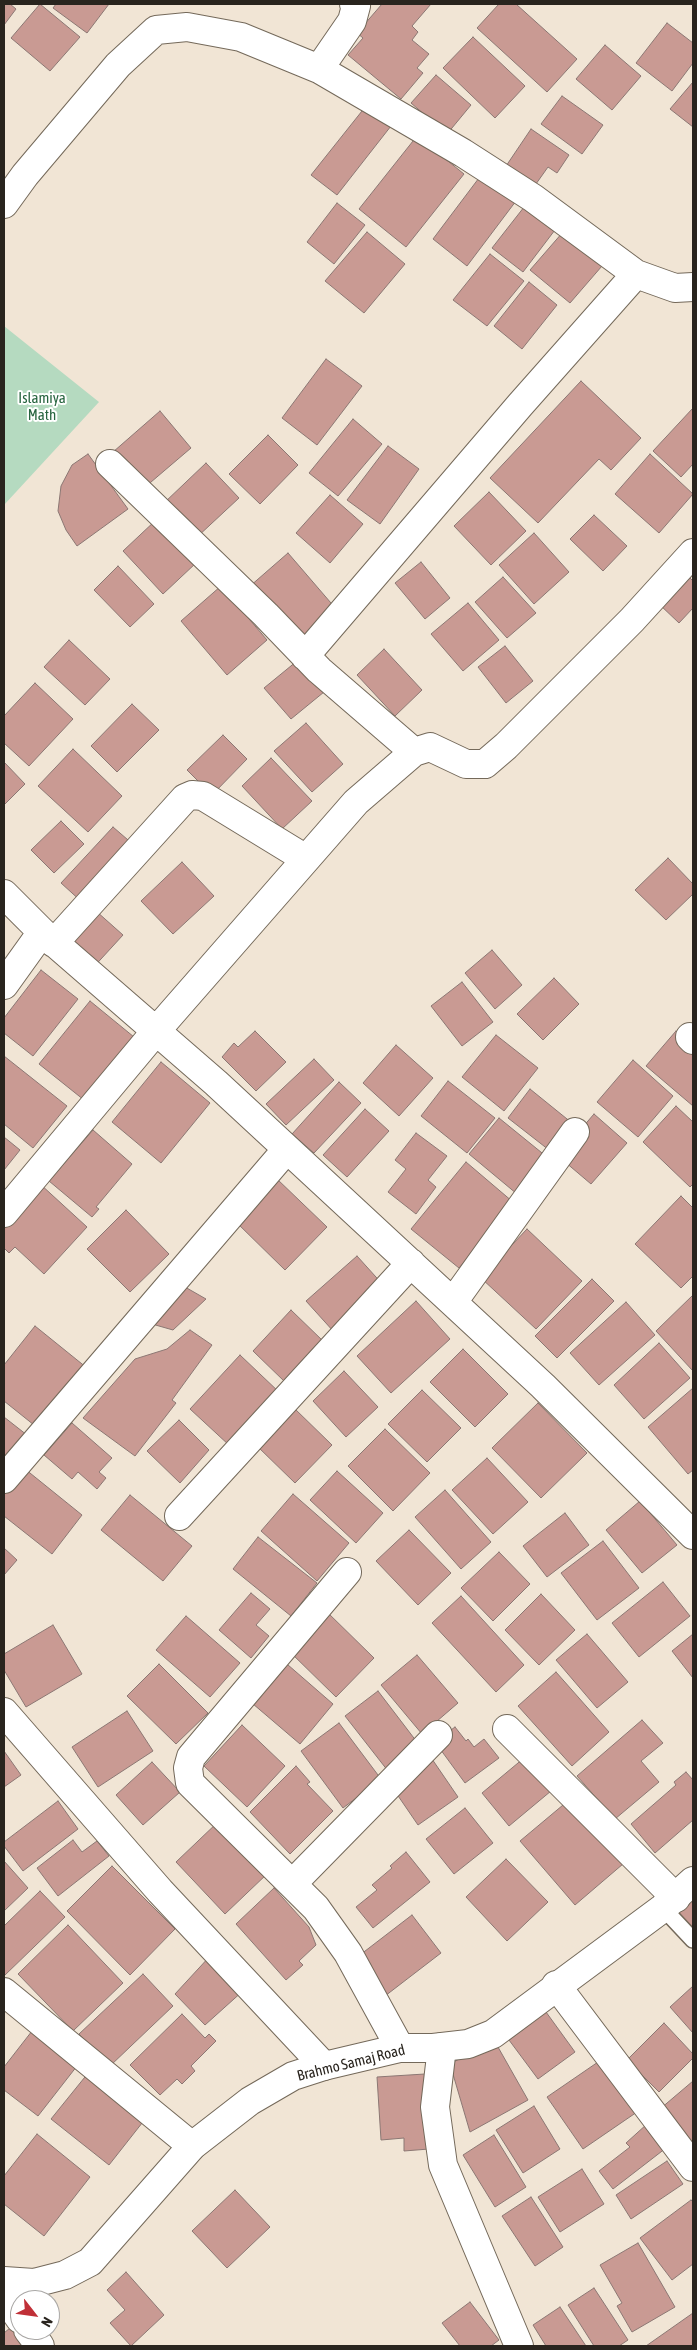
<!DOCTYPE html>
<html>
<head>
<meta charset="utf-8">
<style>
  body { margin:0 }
  #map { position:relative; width:697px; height:2350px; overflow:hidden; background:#f1e5d5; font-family:"Asap Condensed",sans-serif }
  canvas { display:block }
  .frame { position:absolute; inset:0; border:5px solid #29241e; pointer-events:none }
  .north { position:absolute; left:10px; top:2290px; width:50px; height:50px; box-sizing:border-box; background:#fff; border:1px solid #a9a7a5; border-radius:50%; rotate:120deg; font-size:14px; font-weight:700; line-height:20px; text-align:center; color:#29241e }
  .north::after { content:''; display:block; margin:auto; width:18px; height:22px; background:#c03037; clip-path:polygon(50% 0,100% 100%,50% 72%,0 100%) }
</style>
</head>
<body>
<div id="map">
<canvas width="697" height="2350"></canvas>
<div class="frame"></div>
<div class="north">N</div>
</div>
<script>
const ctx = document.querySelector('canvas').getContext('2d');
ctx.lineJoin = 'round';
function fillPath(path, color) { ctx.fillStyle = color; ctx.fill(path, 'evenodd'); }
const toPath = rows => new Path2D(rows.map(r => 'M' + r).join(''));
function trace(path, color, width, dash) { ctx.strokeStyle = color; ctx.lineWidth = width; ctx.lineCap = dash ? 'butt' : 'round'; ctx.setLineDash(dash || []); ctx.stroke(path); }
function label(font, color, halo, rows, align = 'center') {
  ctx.font = font + ' "Asap Condensed",sans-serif'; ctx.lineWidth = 4; ctx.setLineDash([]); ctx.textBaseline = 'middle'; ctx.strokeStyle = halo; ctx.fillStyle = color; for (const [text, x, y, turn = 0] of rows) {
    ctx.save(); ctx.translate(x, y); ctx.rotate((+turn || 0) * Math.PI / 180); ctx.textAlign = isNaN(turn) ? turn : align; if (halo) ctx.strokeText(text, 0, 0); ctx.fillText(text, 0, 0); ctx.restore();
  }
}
fillPath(toPath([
  [4,326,99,402,4,505]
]), '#b5dac0');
const building = toPath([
  [4,4,10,4,16,9,4,25,4,4],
  [40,4,80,37,50,71,11,38,40,4],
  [56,4,109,4,87,33,53,8,56,4],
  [382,4,431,4,412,26,418,32,412,40,429,54,417,68,423,73,401,99,348,55,363,38,357,33,382,4],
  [499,4,516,4,577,59,547,92,477,28,499,4],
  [667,23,693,43,693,63,672,91,636,63,667,23],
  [473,37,525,86,495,118,443,68,473,37],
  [605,45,641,76,612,110,576,79,605,45],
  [436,75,471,105,447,134,411,103,436,75],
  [693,82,693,127,670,109,693,82],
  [562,96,603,125,582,154,541,124,562,96],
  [366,106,391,126,337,195,311,175,366,106],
  [531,129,569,155,557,173,548,167,531,191,502,172,531,129],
  [417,136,464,174,406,247,359,209,417,136],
  [485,170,519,197,467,266,433,239,485,170],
  [528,202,558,226,523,272,492,248,528,202],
  [337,203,365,225,334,264,307,242,337,203],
  [367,232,405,264,364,313,325,281,367,232],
  [563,232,602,266,570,303,530,270,563,232],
  [490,254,524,281,487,326,453,300,490,254],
  [529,282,557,305,522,349,494,326,529,282],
  [326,359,362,386,317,445,282,418,326,359],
  [581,381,641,438,611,470,599,459,538,523,490,478,581,381],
  [693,408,693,464,681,477,653,451,693,408],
  [160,411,191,448,144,488,113,452,160,411],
  [353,419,382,444,338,496,309,473,353,419],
  [268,435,298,465,260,504,229,474,268,435],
  [388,446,419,469,380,524,347,500,388,446],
  [88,454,128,509,77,546,66,530,58,511,61,486,72,465,88,454],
  [650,454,693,494,659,533,615,494,650,454],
  [206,463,239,498,196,538,164,503,206,463],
  [489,492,526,531,491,565,454,526,489,492],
  [330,495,363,524,330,563,296,533,330,495],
  [594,515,627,546,603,571,570,539,594,515],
  [156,520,196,563,163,594,123,551,156,520],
  [534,533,569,572,534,604,499,565,534,533],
  [288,553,337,610,298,644,249,587,288,553],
  [421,562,450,598,425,619,395,583,421,562],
  [118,566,154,604,130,627,94,590,118,566],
  [687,575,693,581,693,608,679,623,659,604,687,575],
  [503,577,536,613,507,638,475,602,503,577],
  [221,586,267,640,227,675,181,621,221,586],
  [468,603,499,640,463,671,431,634,468,603],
  [69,640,110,679,85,705,44,667,69,640],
  [505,646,533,681,506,703,478,667,505,646],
  [384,649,422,690,395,716,357,675,384,649],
  [297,661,324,692,291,719,264,688,297,661],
  [35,683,73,719,29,766,4,743,4,716,35,683],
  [132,704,159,730,117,772,91,746,132,704],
  [306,723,343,764,312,792,274,751,306,723],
  [223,735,247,759,212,795,187,770,223,735],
  [73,749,122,796,88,832,38,786,73,749],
  [271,758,312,801,282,829,242,786,271,758],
  [4,762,25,784,4,805,4,762],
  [61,821,84,844,54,873,31,850,61,821],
  [113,827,135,846,83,903,61,883,113,827],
  [668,858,693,884,693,894,666,920,635,890,668,858],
  [182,862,214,896,173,934,141,901,182,862],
  [96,911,123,935,90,971,62,945,96,911],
  [492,950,522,985,495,1009,465,973,492,950],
  [41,970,78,999,33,1056,4,1033,4,1018,41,970],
  [554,978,579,1004,543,1040,517,1014,554,978],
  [462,982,493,1022,462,1046,431,1006,462,982],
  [90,1001,134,1037,84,1100,39,1064,90,1001],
  [255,1031,286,1062,256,1091,222,1057,234,1043,238,1047,255,1031],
  [676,1031,693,1046,693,1106,646,1066,676,1031],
  [496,1035,538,1068,504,1111,462,1077,496,1035],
  [396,1045,433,1078,399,1116,363,1083,396,1045],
  [4,1056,67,1106,33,1148,4,1124,4,1056],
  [314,1059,334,1080,286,1125,266,1104,314,1059],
  [633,1060,673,1096,638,1137,597,1102,633,1060],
  [161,1062,210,1103,161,1163,112,1122,161,1062],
  [448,1081,495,1118,467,1153,421,1116,448,1081],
  [339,1082,361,1103,314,1153,292,1134,339,1082],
  [530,1089,572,1123,549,1150,508,1118,530,1089],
  [676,1106,693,1122,693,1184,690,1187,643,1142,676,1106],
  [365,1109,389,1131,347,1177,323,1155,365,1109],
  [594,1114,627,1143,591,1184,558,1156,594,1114],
  [499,1118,547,1157,517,1194,469,1154,499,1118],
  [93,1130,132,1164,96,1207,99,1209,92,1217,49,1181,93,1130],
  [416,1133,447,1156,428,1180,436,1187,416,1214,388,1192,406,1169,395,1160,416,1133],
  [4,1137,20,1150,4,1170,4,1137],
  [466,1162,513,1202,459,1268,411,1229,466,1162],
  [276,1178,327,1227,285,1270,235,1221,276,1178],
  [39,1183,87,1227,44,1274,15,1247,9,1253,4,1248,4,1222,39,1183],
  [681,1196,693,1208,693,1276,681,1288,635,1244,681,1196],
  [126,1210,169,1254,130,1292,87,1249,126,1210],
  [527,1229,582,1281,536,1329,481,1278,527,1229],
  [357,1256,385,1287,334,1332,306,1301,357,1256],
  [592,1279,614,1301,557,1358,535,1336,592,1279],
  [185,1287,206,1299,173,1330,152,1324,185,1287],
  [693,1295,693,1371,656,1331,693,1295],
  [416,1301,450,1339,391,1393,357,1356,416,1301],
  [626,1302,655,1335,599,1385,570,1353,626,1302],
  [291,1310,323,1341,285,1382,253,1351,291,1310],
  [35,1326,87,1368,39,1429,4,1401,4,1365,35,1326],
  [190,1330,212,1345,172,1400,176,1403,135,1456,83,1418,135,1359,167,1349,190,1330],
  [659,1343,690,1378,644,1419,614,1385,659,1343],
  [463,1349,508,1394,475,1427,430,1382,463,1349],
  [240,1355,280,1393,230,1446,190,1409,240,1355],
  [344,1371,378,1407,346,1437,313,1401,344,1371],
  [693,1388,693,1470,688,1474,648,1427,693,1388],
  [422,1390,461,1428,427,1462,388,1424,422,1390],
  [538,1403,587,1453,541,1498,492,1448,538,1403],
  [294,1408,332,1445,295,1483,257,1446,294,1408],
  [4,1417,32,1439,4,1475,4,1417],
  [179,1420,209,1450,180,1483,147,1451,179,1420],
  [72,1423,112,1458,99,1472,106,1478,97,1489,78,1472,72,1479,44,1455,72,1423],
  [385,1429,430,1473,393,1511,348,1466,385,1429],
  [487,1458,528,1502,493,1534,452,1490,487,1458],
  [25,1469,82,1515,52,1554,4,1516,4,1495,25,1469],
  [337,1471,383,1513,356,1543,310,1500,337,1471],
  [445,1490,491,1542,461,1569,415,1517,445,1490],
  [293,1494,349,1543,317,1581,261,1531,293,1494],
  [130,1495,192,1546,163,1581,101,1530,130,1495],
  [640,1501,677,1545,642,1573,606,1530,640,1501],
  [565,1513,589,1545,547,1577,523,1546,565,1513],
  [409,1530,451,1573,418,1605,376,1561,409,1530],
  [258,1537,317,1583,291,1616,233,1569,258,1537],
  [603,1541,639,1588,597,1620,561,1573,603,1541],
  [4,1548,17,1560,4,1575,4,1548],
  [499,1552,530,1584,493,1621,461,1588,499,1552],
  [663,1582,690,1616,639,1657,612,1623,663,1582],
  [251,1593,270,1609,256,1625,269,1636,251,1658,219,1630,251,1593],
  [541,1594,575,1630,539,1665,505,1630,541,1594],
  [461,1596,524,1665,496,1692,432,1623,461,1596],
  [326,1611,374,1658,336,1697,288,1650,326,1611],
  [186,1616,240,1663,210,1697,156,1650,186,1616],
  [53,1625,82,1674,26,1707,4,1670,4,1654,53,1625],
  [587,1634,628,1682,597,1708,556,1660,587,1634],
  [693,1634,693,1678,672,1651,693,1634],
  [417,1655,458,1703,422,1734,381,1685,417,1655],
  [280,1658,333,1704,300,1744,246,1698,280,1658],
  [159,1664,208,1713,176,1744,127,1696,159,1664],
  [556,1672,609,1732,572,1766,518,1706,556,1672],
  [378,1691,420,1746,388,1771,345,1716,378,1691],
  [127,1711,153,1751,98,1787,72,1747,127,1711],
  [642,1720,663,1743,641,1761,659,1782,615,1819,577,1776,642,1720],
  [339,1723,381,1779,343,1808,301,1751,339,1723],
  [242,1725,285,1766,247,1807,204,1766,242,1725],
  [455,1727,466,1741,468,1739,474,1747,484,1739,499,1758,465,1783,435,1742,455,1727],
  [4,1751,21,1775,4,1787,4,1751],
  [530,1753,557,1786,509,1826,482,1793,530,1753],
  [432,1759,458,1797,418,1825,392,1787,432,1759],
  [152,1762,180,1792,143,1825,116,1795,152,1762],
  [296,1766,310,1782,307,1784,333,1811,290,1854,250,1812,296,1766],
  [686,1772,693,1780,693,1820,655,1853,631,1824,676,1785,674,1782,686,1772],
  [569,1800,623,1864,575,1905,520,1841,569,1800],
  [58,1801,78,1829,23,1871,4,1846,4,1842,58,1801],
  [465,1808,493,1843,454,1874,426,1839,465,1808],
  [219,1821,268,1873,225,1914,176,1862,219,1821],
  [73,1840,82,1852,97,1841,109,1856,58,1896,37,1868,73,1840],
  [406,1852,430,1882,373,1928,356,1907,377,1890,372,1885,392,1868,390,1866,406,1852],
  [506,1859,548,1902,507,1941,466,1897,506,1859],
  [4,1861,28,1888,4,1911,4,1861],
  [112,1866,175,1929,130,1975,67,1911,112,1866],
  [274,1888,309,1927,316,1945,299,1961,303,1965,286,1980,236,1924,274,1888],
  [693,1889,693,1932,672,1907,693,1889],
  [40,1891,65,1917,4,1976,4,1926,40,1891],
  [412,1915,441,1953,385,1996,356,1958,412,1915],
  [68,1925,123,1983,73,2031,18,1974,68,1925],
  [211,1955,244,1990,205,2025,175,1994,211,1955],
  [143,1974,173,2006,110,2066,79,2034,143,1974],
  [693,1986,693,2033,670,2007,693,1986],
  [546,2012,575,2052,538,2079,509,2040,546,2012],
  [182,2014,205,2038,209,2034,216,2041,191,2066,195,2071,182,2084,177,2079,160,2095,130,2065,182,2014],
  [664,2023,693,2054,693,2058,659,2092,627,2060,664,2023],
  [32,2031,77,2066,38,2116,4,2090,4,2067,32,2031],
  [494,2040,528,2100,470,2132,450,2064,494,2040],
  [601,2060,637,2112,583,2149,547,2097,601,2060],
  [89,2072,146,2118,109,2165,51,2119,89,2072],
  [425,2074,429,2149,404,2151,404,2138,381,2140,377,2077,425,2074],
  [693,2081,693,2148,660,2109,693,2081],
  [534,2106,560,2149,523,2173,496,2130,534,2106],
  [647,2124,666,2148,613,2189,599,2171,630,2147,626,2143,647,2124],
  [37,2134,90,2177,44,2236,4,2204,4,2176,37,2134],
  [494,2135,526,2187,495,2207,463,2155,494,2135],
  [667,2161,683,2184,631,2219,616,2195,667,2161],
  [582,2169,604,2204,560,2232,538,2197,582,2169],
  [235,2190,270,2227,227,2268,192,2231,235,2190],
  [531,2197,563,2247,535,2266,502,2216,531,2197],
  [691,2200,693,2202,693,2264,672,2280,640,2238,691,2200],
  [638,2243,675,2307,632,2332,617,2306,622,2303,600,2265,638,2243],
  [126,2272,164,2315,131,2346,110,2323,125,2310,107,2290,126,2272],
  [594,2288,628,2340,619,2346,594,2346,568,2305,594,2288],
  [470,2302,499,2340,491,2346,460,2346,442,2323,470,2302],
  [560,2307,586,2346,546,2346,533,2325,560,2307],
  [693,2313,693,2346,646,2346,693,2313],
  [10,2328,27,2346,4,2346,4,2333,10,2328]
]);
fillPath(building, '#c99a93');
trace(building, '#8b7773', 1);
const lane = toPath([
  [663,1908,693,1940]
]);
const street = toPath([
  [319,69,352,21,356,6,354,4],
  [4,204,25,175,118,65,156,30,187,27,241,37,319,69,463,153,533,198,636,274,675,288,693,287],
  [110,464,266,615,319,670,414,752],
  [305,656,520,405,636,274],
  [4,894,42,932,216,1083,543,1386,693,1535],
  [54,943,185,798,192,795,203,796,306,859],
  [4,985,42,932],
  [690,1037,693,1040],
  [4,1213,156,1031,356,802,414,752,430,747,466,764,485,764,506,746,632,620,693,553],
  [453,1302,575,1132],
  [4,1479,287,1149],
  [179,1516,411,1263],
  [347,1572,191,1757,188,1768,190,1783,316,1908,348,1953,400,2048],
  [4,1712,160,1891,324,2066],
  [507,1729,676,1898],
  [292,1884,438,1735],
  [556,1985,693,2167],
  [4,1992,192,2146],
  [442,2047,435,2107,443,2165,519,2346],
  [4,2296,20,2319],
  [28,2330,40,2346]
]);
const secondary = toPath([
  [4,2281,34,2283,65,2275,90,2262,192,2146,250,2101,293,2076,324,2066,400,2048,433,2048,468,2044,493,2034,663,1908,693,1881]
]);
trace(lane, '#74695a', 18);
trace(street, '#74695a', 30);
trace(secondary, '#74695a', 30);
trace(lane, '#fff', 15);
trace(street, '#fff', 28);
trace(secondary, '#fff', 28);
label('15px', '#27643f', '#fff', [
  ["Islamiya",42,398],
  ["Math",42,415]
]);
label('15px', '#29241e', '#fff', [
  ["Brahmo Samaj Road",351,2063,-14]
]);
</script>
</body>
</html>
